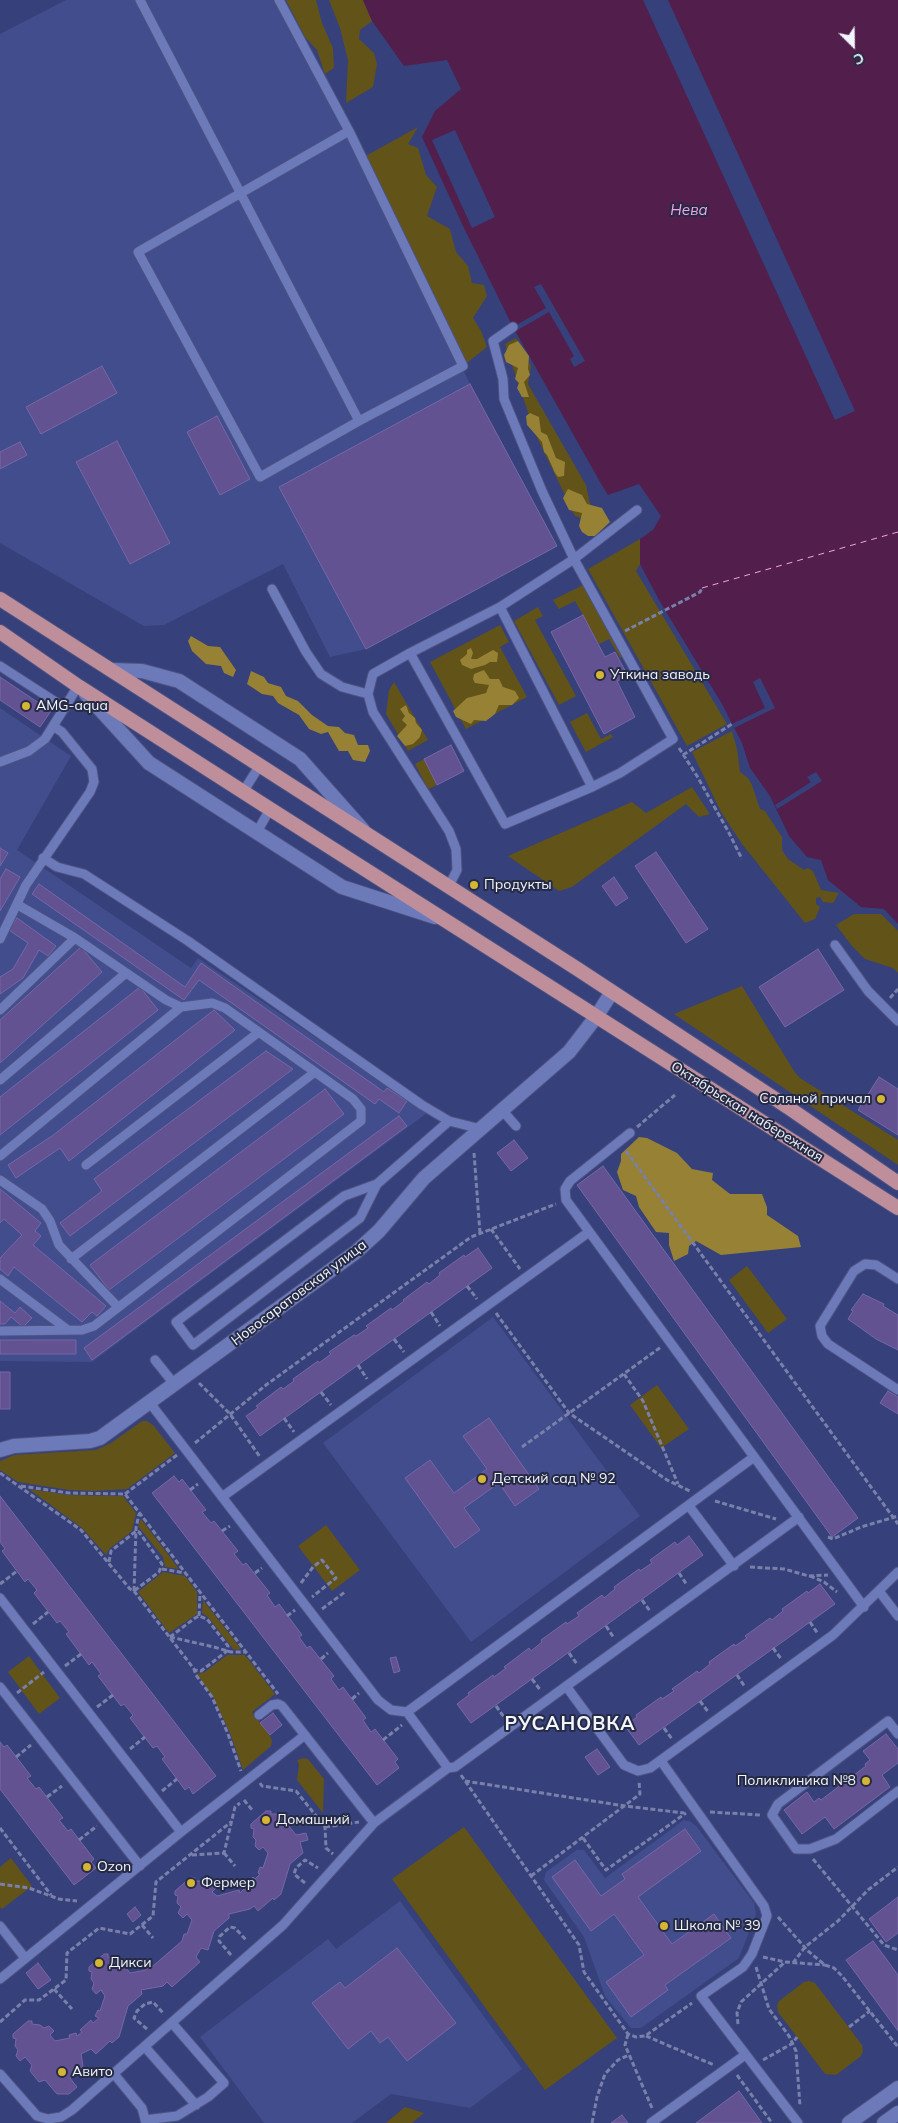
<!DOCTYPE html>
<html>
<head>
<meta charset="utf-8">
<style>
  body { margin:0 }
  #map { position:relative; width:898px; height:2123px; overflow:hidden; background:#36407b; font-family:Mulish,sans-serif }
  canvas { display:block }
  .north { position:absolute; left:828px; top:20px; width:50px; height:50px; -webkit-text-stroke:4px #252a45; paint-order:stroke; rotate:157deg; font-size:14px; font-weight:700; line-height:20px; text-align:center; color:#f3f5fc }
  .north::after { content:''; display:block; margin:auto; width:18px; height:22px; background:#f3f5fc; clip-path:polygon(50% 0,100% 100%,50% 72%,0 100%) }
</style>
</head>
<body>
<div id="map">
<canvas width="898" height="2123"></canvas>
<div class="north">С</div>
</div>
<script>
const ctx = document.querySelector('canvas').getContext('2d');
ctx.lineJoin = 'round';
function fillPath(path, color) { ctx.fillStyle = color; ctx.fill(path, 'evenodd'); }
const toPath = rows => new Path2D(rows.map(r => 'M' + r).join(''));
function trace(path, color, width, dash) { ctx.strokeStyle = color; ctx.lineWidth = width; ctx.lineCap = dash ? 'butt' : 'round'; ctx.setLineDash(dash || []); ctx.stroke(path); }
function label(font, color, halo, rows, align = 'center') {
  ctx.font = font + ' Mulish,sans-serif'; ctx.lineWidth = 4; ctx.setLineDash([]); ctx.textBaseline = 'middle'; ctx.strokeStyle = halo; ctx.fillStyle = color; for (const [text, x, y, turn = 0] of rows) {
    ctx.save(); ctx.translate(x, y); ctx.rotate((+turn || 0) * Math.PI / 180); ctx.textAlign = isNaN(turn) ? turn : align; if (halo) ctx.strokeText(text, 0, 0); ctx.fillText(text, 0, 0); ctx.restore();
  }
}
fillPath(toPath([
  [66,0,279,0,470,384,557,546,366,649,330,657,283,564,164,625,144,626,0,543,0,34],
  [0,708,71,756,17,850,191,968,198,958,427,1113,92,1362,0,1361],
  [493,1317,640,1516,471,1642,323,1443],
  [684,1820,691,1822,697,1827,754,1903,756,1914,739,1958,641,2028,631,2028,605,1996,584,1937,544,1880,546,1872,577,1850,584,1850,605,1878],
  [400,1901,522,2069,470,2108,391,2094,352,2123,264,2123,200,2037,328,1939,336,1949]
]), '#424d8d');
fillPath(toPath([
  [286,0,316,0,322,23,333,48,334,68,325,74,317,50,305,37],
  [329,0,363,0,372,21,360,30,359,39,374,53,377,64,373,87,346,103,348,60,340,28],
  [418,127,408,144,418,148,426,175,437,187,427,216,450,229,456,252,468,266,472,283,484,285,487,296,473,318,481,331,487,347,463,366,362,158],
  [516,338,531,366,528,384,586,485,594,522,575,516,535,433,505,344],
  [640,539,640,564,636,571,727,724,687,746,588,569],
  [583,585,624,656,620,658,609,639,599,644,575,601,559,609,553,600],
  [538,607,543,616,535,620,576,696,559,705,514,621],
  [500,625,509,642,500,647,527,697,466,729,430,662],
  [394,682,428,740,408,751,386,714,389,690],
  [587,713,601,739,611,734,613,737,586,752,570,722],
  [732,731,737,749,740,772,748,778,752,785,760,809,765,811,782,837,782,850,788,859,804,870,808,868,813,871,821,890,839,893,833,903,823,902,820,897,816,898,816,904,820,907,815,919,805,923,742,844,721,812,692,752],
  [424,759,437,785,428,789,415,764],
  [692,787,710,814,699,817,686,804,572,887,559,891,508,856,632,802,646,813],
  [854,914,881,914,898,931,898,973,893,968,865,959,852,946,836,925],
  [742,986,794,1071,800,1078,898,1140,898,1165,674,1014],
  [747,1266,787,1319,768,1333,729,1280],
  [657,1385,689,1429,661,1448,630,1405],
  [142,1421,147,1421,154,1426,175,1453,127,1489,94,1491,69,1490,18,1482,0,1470,0,1461,14,1455,96,1450,111,1443],
  [29,1489,69,1495,123,1496,136,1513,132,1531,109,1549,106,1555,82,1528],
  [141,1519,179,1569,165,1567,163,1557,138,1526],
  [326,1525,360,1570,332,1591,298,1546],
  [163,1572,185,1576,197,1592,197,1614,169,1633,138,1592],
  [203,1600,241,1649,234,1650,208,1617,202,1613],
  [227,1655,245,1655,275,1694,252,1712,270,1736,272,1741,271,1746,243,1770,230,1733,213,1697,197,1674,205,1672],
  [29,1656,60,1698,39,1714,8,1672],
  [304,1758,308,1759,324,1779,323,1813,297,1780,299,1764,297,1760],
  [464,1827,617,2038,545,2090,392,1879],
  [11,1858,32,1886,2,1909,0,1907,0,1867],
  [809,1981,815,1983,862,2045,863,2051,861,2056,836,2075,825,2074,778,2012,777,2006,779,2001,804,1982],
  [405,2107,424,2113,412,2123,386,2123]
]), '#625318');
fillPath(toPath([
  [518,341,529,356,528,369,530,375,524,382,529,397,522,397,517,388,519,383,515,379,518,368,506,362,504,355,509,345],
  [530,413,539,417,541,432,547,435,556,458,565,462,564,476,558,477,555,473,547,455,544,452,542,442,527,425,526,416],
  [568,489,582,495,587,504,602,508,610,522,595,536,588,536,582,532,579,526,582,513,569,510,563,498],
  [191,636,208,646,220,647,236,670,233,677,224,673,221,666,206,664,192,651,188,641],
  [471,648,473,653,471,659,477,659,493,650,498,653,497,662,490,662,485,665,471,669,462,665,460,660,467,654,467,650],
  [484,670,490,679,499,679,503,687,515,691,519,698,512,705,499,705,495,714,486,721,474,720,471,724,456,717,453,711,467,698,486,693,489,685,475,683,473,679,474,674],
  [251,671,264,677,268,683,281,687,286,696,298,701,312,715,328,726,339,727,345,733,354,735,358,745,368,745,370,751,365,762,353,760,348,751,339,751,328,732,321,734,309,729,299,715,278,703,273,696,262,694,247,684],
  [406,705,409,713,415,718,416,723,422,730,420,737,413,744,405,746,397,736,407,725,402,720,405,716,400,709],
  [639,1137,647,1138,677,1153,692,1169,713,1173,712,1180,730,1194,762,1194,767,1207,767,1215,798,1236,801,1247,721,1255,696,1241,689,1246,688,1254,674,1261,669,1245,669,1233,656,1232,639,1207,636,1196,623,1190,617,1172,621,1161,621,1154]
]), '#968134');
fillPath(toPath([
  [363,0,898,0,898,924,884,909,861,907,828,880,821,860,807,857,789,836,770,796,750,768,742,743,722,704,659,600,640,564,640,539,653,530,661,516,639,484,608,495,600,482,513,327,463,226,422,137,435,111,461,89,447,60,404,66,372,21]
]), '#521e4b');
fillPath(toPath([
  [643,0,668,0,855,411,835,420],
  [455,130,495,217,472,228,432,140],
  [541,284,585,361,574,367,570,359,574,356,549,312,516,331,513,327,546,308,534,287],
  [760,678,775,708,734,728,732,724,765,708,753,682],
  [816,772,822,781,777,809,775,805,811,782,807,777]
]), '#36407b');
trace(toPath([
  [702,588,898,532]
]), '#f6a3e6', 1, [6, 5]);
const building = toPath([
  [102,366,117,393,41,434,26,407,102,366],
  [470,384,557,546,366,649,279,487,470,384],
  [217,416,250,479,220,495,187,432,217,416],
  [117,441,170,543,130,564,76,462,117,441],
  [20,442,27,455,0,469,0,452,20,442],
  [583,615,605,657,615,652,628,676,617,681,635,717,604,734,551,632,583,615],
  [0,677,51,711,40,727,0,700,0,677],
  [451,745,464,771,437,785,424,759,451,745],
  [0,848,8,853,0,866,0,848],
  [656,852,708,929,686,943,635,866,656,852],
  [6,869,20,877,0,911,0,879,6,869],
  [614,877,628,898,616,906,602,886,614,877],
  [39,884,185,987,201,963,384,1092,387,1088,407,1101,399,1113,379,1099,375,1104,199,980,184,1000,32,894,39,884],
  [17,918,56,946,48,956,39,950,23,978,0,994,0,977,13,969,28,943,9,930,17,918],
  [81,947,102,972,0,1063,0,1020,81,947],
  [818,949,844,990,785,1027,759,987,818,949],
  [140,987,158,1010,0,1135,0,1097,140,987],
  [214,1010,235,1030,69,1161,60,1148,16,1178,8,1165,52,1136,214,1010],
  [266,1051,293,1069,70,1236,60,1223,102,1191,94,1179,266,1051],
  [879,1077,898,1089,898,1135,858,1110,879,1077],
  [325,1089,344,1114,109,1290,90,1265,325,1089],
  [399,1116,407,1126,92,1360,84,1348,399,1116],
  [514,1140,528,1158,511,1171,497,1153,514,1140],
  [603,1166,858,1518,832,1537,577,1185,603,1166],
  [0,1189,41,1223,35,1231,41,1236,33,1245,106,1306,97,1316,92,1312,82,1322,14,1267,8,1276,0,1269,0,1258,22,1235,4,1219,0,1223,0,1189],
  [478,1248,492,1268,260,1436,246,1416,258,1408,256,1406,281,1387,283,1389,294,1381,293,1379,318,1361,319,1363,331,1354,329,1352,354,1335,356,1336,368,1328,366,1326,391,1308,392,1310,404,1301,403,1300,427,1282,429,1284,440,1275,439,1273,464,1255,465,1257,478,1248],
  [863,1294,884,1304,883,1306,898,1315,898,1350,876,1339,848,1319,853,1311,851,1310,863,1294],
  [0,1301,15,1313,20,1307,32,1318,23,1327,11,1317,5,1324,0,1324,0,1301],
  [0,1340,76,1340,76,1354,0,1354,0,1340],
  [0,1372,10,1372,10,1409,0,1409,0,1372],
  [888,1391,898,1397,898,1414,880,1403,888,1391],
  [489,1418,539,1489,515,1506,499,1483,464,1508,480,1530,455,1548,405,1478,430,1460,454,1493,487,1469,463,1436,489,1418],
  [174,1476,179,1482,182,1479,206,1510,202,1512,211,1523,214,1521,238,1551,234,1554,243,1565,246,1563,270,1593,267,1595,275,1607,279,1604,302,1635,299,1637,307,1648,310,1646,334,1676,331,1679,339,1690,343,1687,366,1718,363,1720,371,1732,375,1729,398,1759,395,1762,399,1768,377,1785,152,1493,174,1476],
  [0,1496,216,1776,193,1794,189,1787,185,1790,162,1759,165,1757,157,1746,153,1748,130,1718,133,1715,124,1704,121,1706,98,1676,101,1674,92,1662,89,1665,66,1634,69,1632,60,1621,57,1623,34,1593,37,1590,28,1579,25,1582,2,1551,5,1549,0,1542,0,1496],
  [689,1536,703,1555,471,1723,457,1704,469,1695,468,1693,493,1675,494,1677,506,1668,504,1667,529,1648,531,1651,542,1642,541,1640,566,1622,567,1624,579,1616,577,1613,602,1595,604,1598,615,1589,614,1587,639,1569,640,1571,652,1563,650,1560,675,1542,677,1545,689,1536],
  [820,1584,835,1604,639,1745,625,1726,637,1717,636,1715,661,1697,662,1699,674,1691,672,1689,697,1671,699,1673,710,1664,709,1662,734,1644,735,1646,747,1638,745,1636,770,1618,772,1620,783,1611,782,1609,807,1591,808,1593,820,1584],
  [396,1657,400,1671,394,1673,390,1658,396,1657],
  [273,1713,282,1725,270,1735,260,1723,273,1713],
  [886,1734,898,1749,898,1763,882,1775,890,1787,834,1829,825,1817,802,1834,784,1810,807,1792,814,1802,819,1798,821,1800,866,1766,865,1764,870,1760,863,1751,886,1734],
  [0,1742,4,1747,7,1745,31,1776,27,1778,36,1789,39,1787,63,1818,59,1820,68,1831,71,1829,94,1859,91,1862,96,1868,74,1885,0,1789,0,1742],
  [597,1749,610,1767,598,1775,585,1757,597,1749],
  [266,1811,271,1811,271,1814,279,1814,282,1818,288,1816,292,1821,288,1825,296,1835,306,1833,308,1840,300,1842,303,1853,290,1864,281,1894,274,1900,273,1898,258,1911,254,1906,250,1909,229,1914,229,1918,214,1931,208,1950,201,1948,196,1957,200,1962,172,1987,167,1982,163,1986,141,1990,142,1994,128,2006,119,2037,112,2043,110,2041,96,2054,91,2049,81,2054,83,2066,70,2078,77,2087,69,2094,57,2094,45,2080,39,2082,30,2071,32,2065,25,2057,20,2061,16,2056,18,2050,15,2046,16,2039,13,2038,13,2034,28,2021,32,2021,32,2024,40,2025,44,2028,49,2026,54,2031,50,2035,55,2041,70,2038,69,2035,76,2033,77,2036,82,2032,80,2030,91,2020,93,2023,99,2018,95,2016,98,2010,100,2011,105,1996,101,1990,96,1994,92,1989,94,1983,91,1979,92,1972,89,1971,89,1967,104,1954,108,1954,108,1957,116,1958,119,1961,125,1960,130,1965,126,1968,130,1973,146,1970,145,1968,153,1966,182,1941,184,1934,187,1934,192,1920,187,1914,183,1918,178,1913,181,1907,177,1903,178,1896,175,1895,175,1891,191,1877,195,1878,195,1881,203,1881,206,1885,212,1883,216,1888,212,1892,217,1896,239,1890,240,1893,244,1889,242,1887,253,1877,255,1879,260,1874,258,1873,260,1867,263,1868,268,1853,263,1847,259,1850,255,1846,256,1840,253,1837,254,1829,251,1828,251,1824,266,1811],
  [685,1829,701,1851,638,1897,672,1944,714,1914,731,1938,665,1985,668,1990,631,2017,606,1982,644,1955,614,1914,591,1931,552,1877,575,1860,601,1896,625,1879,622,1874,685,1829],
  [898,1897,898,1933,886,1942,869,1919,898,1897],
  [135,1907,141,1915,133,1922,127,1914,135,1907],
  [873,1941,898,1975,898,2031,846,1960,873,1941],
  [397,1948,456,2023,407,2061,388,2037,380,2043,371,2031,348,2049,312,2003,340,1982,345,1988,397,1948],
  [38,1963,51,1980,38,1989,26,1973,38,1963],
  [739,2091,762,2123,696,2123,739,2091],
  [622,2115,628,2123,611,2123,622,2115]
]);
fillPath(building, '#625291');
trace(building, '#7667a7', 1);
const service = toPath([
  [140,0,359,421],
  [279,0,349,131,463,366,359,421,260,477,138,252,349,131],
  [272,589,306,652,321,674,342,687,368,694],
  [500,607,592,787],
  [410,653,505,824,592,787,620,773,673,739,574,559,542,491,504,399,503,379,493,341,513,327],
  [0,666,65,708],
  [0,762,29,751,45,739,78,686],
  [243,792,260,765],
  [257,832,270,809],
  [43,858,57,867,84,874,188,941,422,1105,449,1121,481,1129],
  [449,886,457,870,456,849,449,831,373,712,368,694,373,674,410,653,500,607,574,559,637,510],
  [0,939,26,885,90,792,94,782,92,769,62,732,53,726],
  [835,945,868,991,898,1021],
  [0,1010,75,938],
  [0,1080,126,973],
  [502,1110,516,1126],
  [630,1133,570,1181,565,1189,566,1200,864,1607],
  [0,1156,181,1007],
  [86,1165,259,1032],
  [0,1180,42,1209,50,1221,59,1245,118,1307],
  [377,1184,344,1196,176,1322,193,1345,360,1218,377,1184,449,1121],
  [71,1259,315,1072],
  [0,1279,68,1330],
  [898,1279,876,1265,865,1264,854,1271,820,1326,822,1336,828,1344,898,1390],
  [0,1331,82,1330,94,1326,361,1121,361,1109,353,1099,225,1008,212,1003,181,1007,166,1000,75,938,18,905],
  [155,1360,175,1385],
  [150,1403,378,1700,391,1710,407,1712,448,1768],
  [222,1497,589,1232],
  [689,1506,734,1566],
  [879,1591,898,1616],
  [0,1598,181,1832],
  [566,1686,624,1765,638,1771,650,1768,833,1635,898,1572],
  [0,1687,140,1866],
  [407,1712,754,1457],
  [259,1715,272,1705,278,1704,282,1706,374,1823],
  [898,1734,888,1721,778,1804,772,1815,796,1849,810,1849,836,1839,898,1791],
  [661,1761,764,1906,767,1916,752,1954,743,1967,701,1996,798,2123],
  [0,1926,25,1958],
  [0,1979,181,1832,305,1735],
  [145,2047,196,2105],
  [0,2074,37,2116,48,2119,61,2117,72,2110,283,1925,374,1823,448,1768,455,1767,799,1517],
  [114,2074,142,2108,146,2123],
  [145,2120,177,2116,208,2097,224,2083,172,2023],
  [651,2123,745,2055]
]);
const minor = toPath([
  [112,670,142,671,179,681,300,759,363,830],
  [86,694,149,763,342,887,435,917],
  [0,1450,14,1446,90,1441,100,1438,356,1252,379,1231,424,1178,569,1052,596,1017,612,992],
  [849,2123,898,2088],
  [884,2123,898,2113]
]);
const primary = toPath([
  [0,599,579,970,789,1108,898,1183],
  [0,632,78,686,270,809,898,1208]
]);
trace(service, '#4e5380', 11);
trace(minor, '#4e5380', 16);
trace(primary, '#4e5380', 16);
trace(toPath([
  [625,631,700,592,702,588],
  [679,748,697,776,728,831,742,859],
  [683,755,732,724],
  [890,998,898,989],
  [637,1127,675,1095],
  [626,1151,898,1524],
  [474,1153,480,1233],
  [491,1229,520,1269],
  [467,1286,477,1299],
  [431,1312,440,1326],
  [496,1313,569,1413,667,1480,690,1491],
  [394,1339,404,1352],
  [358,1365,367,1379],
  [624,1374,643,1401,678,1484],
  [199,1383,230,1414,260,1457],
  [321,1392,331,1405],
  [284,1418,294,1432],
  [195,1443,266,1385,471,1237,556,1204],
  [522,1447,661,1347],
  [0,1473,81,1530,130,1589,134,1591,194,1669,196,1675,212,1697,228,1734,241,1771],
  [21,1486,69,1493,125,1494,278,1694],
  [190,1490,198,1484],
  [125,1494,177,1455],
  [715,1501,776,1519],
  [222,1531,230,1526],
  [828,1537,833,1539,861,1527,898,1516],
  [109,1562,111,1551,136,1531,139,1532,162,1564,159,1572,134,1591],
  [750,1567,784,1569,809,1576,828,1575],
  [162,1569,185,1573],
  [255,1573,262,1568],
  [679,1573,687,1585],
  [810,1576,824,1582,837,1592],
  [301,1583,313,1567,322,1560,336,1578,312,1597],
  [0,1584,17,1571],
  [134,1591,136,1528,139,1514],
  [642,1600,650,1611],
  [322,1609,345,1592],
  [199,1616,200,1593],
  [287,1616,295,1610],
  [810,1622,818,1634],
  [33,1624,48,1612],
  [606,1626,614,1638],
  [170,1637,195,1618,199,1616,207,1619,228,1646,227,1651,201,1671,195,1670],
  [170,1637,214,1647,231,1652,246,1652],
  [773,1648,782,1660],
  [569,1653,577,1664],
  [321,1659,328,1653],
  [65,1666,81,1654],
  [737,1675,745,1687],
  [532,1679,541,1691],
  [17,1693,44,1672],
  [352,1699,359,1693],
  [700,1701,709,1713],
  [496,1706,504,1717],
  [97,1707,113,1695],
  [664,1728,672,1739],
  [383,1740,402,1725],
  [130,1749,145,1737],
  [16,1757,31,1745],
  [461,1775,579,1945,584,1972,628,2034,636,2037,645,2036,692,2003],
  [465,1781,625,1806,684,1813],
  [260,1783,262,1786,296,1791,325,1827,326,1848,333,1854],
  [162,1791,177,1779],
  [47,1797,62,1786],
  [244,1800,253,1811],
  [710,1812,761,1815],
  [325,1827,359,1822],
  [0,1828,51,1895],
  [583,1838,606,1870,686,1813],
  [79,1840,97,1826],
  [224,1853,235,1866],
  [192,1855,224,1853,235,1807,240,1803],
  [813,1859,884,1945,898,1950],
  [531,1876,640,1794,639,1781],
  [305,1883,294,1874,296,1868,305,1860,318,1868],
  [0,1884,29,1888,59,1899,77,1901],
  [778,1917,808,1951,825,1965,834,1968,842,1976,898,2047],
  [142,1925,153,1938],
  [231,1955,219,1941,220,1936,230,1927,235,1928,247,1941],
  [763,1957,785,1962,825,1965],
  [793,1963,805,1947,838,1921,868,1890,898,1867],
  [756,1967,769,2009,789,2036,796,2051,800,2106],
  [54,1989,72,2009],
  [0,2022,25,2000,39,2000,66,1980,67,1953,99,1928,130,1934,153,1916,156,1882,231,1822],
  [738,2024,737,2013,741,2002,785,1962],
  [849,2027,870,2011],
  [147,2029,134,2018,137,2011,145,2004,153,2002,164,2014],
  [628,2034,625,2045,652,2108],
  [646,2036,714,2065],
  [763,2060,793,2043,797,2037],
  [737,2075,772,2123],
  [592,2123,597,2097,605,2074,618,2060,629,2055]
]), '#7980a9', 3, [5, 2.5]);
trace(service, '#6c7aba', 9);
trace(minor, '#6c7aba', 14);
trace(primary, '#bf8e9b', 14);
for (const [x, y, r, color] of [
  [600,675,5,"#d6b534"],
  [26,706,5,"#d6b534"],
  [474,885,5,"#d6b534"],
  [881,1099,5,"#d6b534"],
  [482,1479,5,"#d6b534"],
  [866,1781,5,"#d6b534"],
  [266,1820,5,"#d6b534"],
  [87,1867,5,"#d6b534"],
  [191,1883,5,"#d6b534"],
  [664,1926,5,"#d6b534"],
  [99,1963,5,"#d6b534"],
  [62,2072,5,"#d6b534"]
]) { const dot = new Path2D(); dot.arc(x, y, r, 0, 2 * Math.PI); ctx.fillStyle = color; ctx.fill(dot); trace(dot, '#252a45', 2); }
label('14px', '#f3f5fc', '#252a45', [
  ["Уткина заводь",610,675],
  ["AMG-aqua",36,706],
  ["Продукты",484,885],
  ["Соляной причал",871,1099,"right"],
  ["Детский сад № 92",492,1479],
  ["Поликлиника №8",856,1781,"right"],
  ["Домашний",276,1820],
  ["Ozon",97,1867],
  ["Фермер",201,1883],
  ["Школа № 39",674,1926],
  ["Дикси",109,1963],
  ["Авито",72,2072]
], 'left');
label('14px', '#f3f5fc', '#252a45', [
  ["Октябрьская набережная",747,1112,32],
  ["Новосаратовская улица",299,1293,-37]
]);
label('italic 15px', '#f6a3e6', '#252a45', [
  ["Нева",689,210]
]);
ctx.letterSpacing = '1px';
label('bold 19px', '#f3f5fc', '#252a45', [
  ["РУСАНОВКА",570,1724]
]);
ctx.letterSpacing = '0px';
</script>
</body>
</html>
